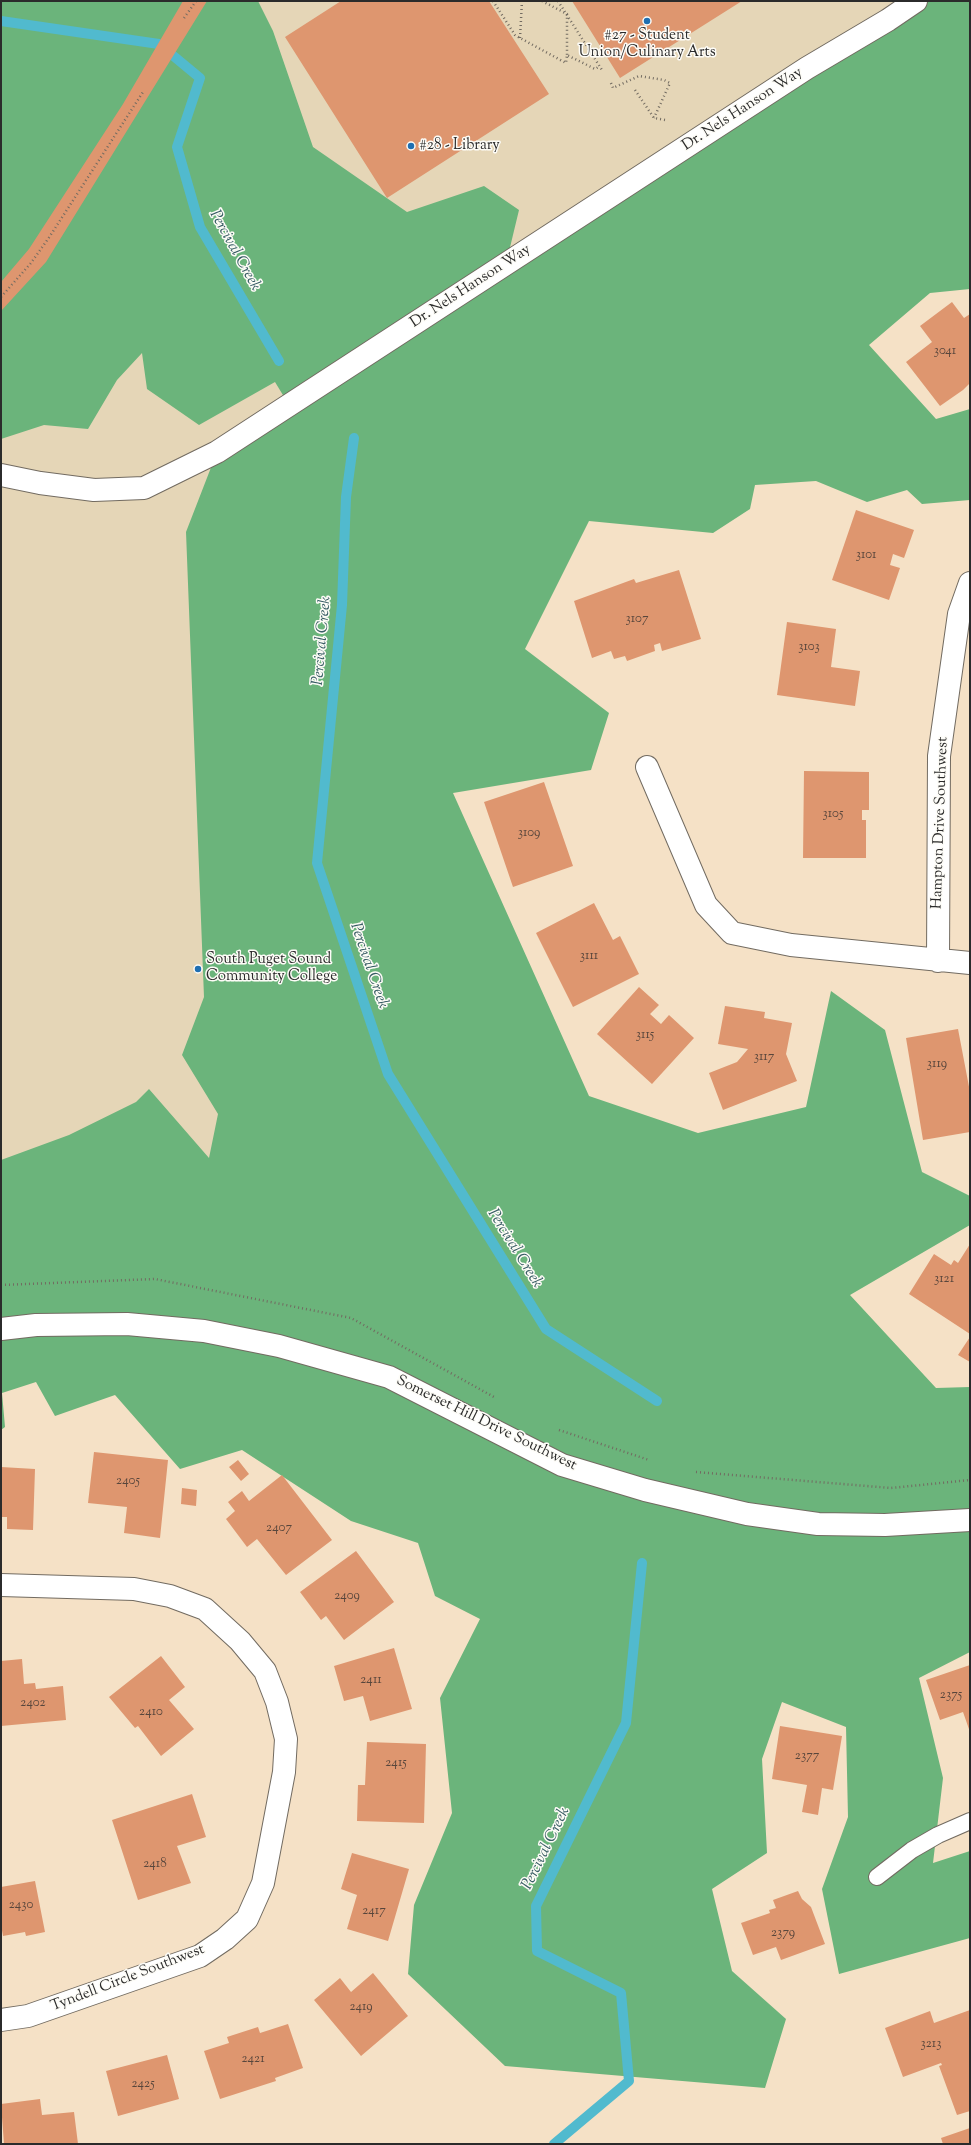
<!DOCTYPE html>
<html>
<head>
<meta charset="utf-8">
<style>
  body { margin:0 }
  #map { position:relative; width:971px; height:2145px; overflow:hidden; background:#f5e1c6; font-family:"Sorts Mill Goudy",serif }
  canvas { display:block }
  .frame { position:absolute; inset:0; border:2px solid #2b2b2b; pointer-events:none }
</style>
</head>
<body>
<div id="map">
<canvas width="971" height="2145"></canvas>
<div class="frame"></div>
</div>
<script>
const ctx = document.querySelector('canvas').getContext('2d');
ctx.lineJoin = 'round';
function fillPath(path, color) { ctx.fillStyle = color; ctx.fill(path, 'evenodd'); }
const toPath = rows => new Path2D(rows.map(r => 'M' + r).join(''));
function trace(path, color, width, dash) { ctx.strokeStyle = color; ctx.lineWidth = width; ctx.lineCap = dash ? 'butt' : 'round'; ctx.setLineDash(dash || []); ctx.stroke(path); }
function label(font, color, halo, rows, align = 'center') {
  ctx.font = font + ' "Sorts Mill Goudy",serif'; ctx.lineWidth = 3; ctx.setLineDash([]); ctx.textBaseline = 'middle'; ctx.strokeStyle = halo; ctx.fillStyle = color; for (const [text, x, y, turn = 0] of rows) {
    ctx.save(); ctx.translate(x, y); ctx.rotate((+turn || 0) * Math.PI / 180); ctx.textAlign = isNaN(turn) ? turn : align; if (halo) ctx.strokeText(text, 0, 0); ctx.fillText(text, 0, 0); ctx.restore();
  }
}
fillPath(toPath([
  [1,1,970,1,275,436,549,1427,1,1285]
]), '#e5d6b7');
fillPath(toPath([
  [1,1,258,1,273,31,313,147,407,212,484,186,519,210,506,264,916,1,970,1,970,289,930,293,869,345,936,419,970,409,970,500,922,504,907,490,867,502,816,481,755,485,750,509,713,533,589,521,525,649,609,713,591,770,453,793,589,1096,698,1133,806,1107,831,991,885,1030,922,1172,970,1196,970,1225,850,1295,936,1388,970,1387,970,1652,919,1678,943,1778,933,1863,970,1851,970,1938,839,1974,822,1889,848,1817,846,1727,782,1702,762,1759,767,1853,712,1889,732,1971,786,2019,765,2088,505,2066,408,1974,414,1905,452,1813,440,1698,480,1619,435,1596,418,1543,351,1521,242,1450,180,1469,115,1395,55,1416,36,1382,2,1393,5,1427,1,1430,1,1160,69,1135,136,1102,149,1089,209,1158,218,1114,182,1055,204,997,186,532,217,452,289,405,275,382,199,425,147,389,142,353,117,380,88,429,44,425,1,439]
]), '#6bb47b');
trace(toPath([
  [1,21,159,44,200,78,177,147,200,227,279,361],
  [354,438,346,497,342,605,317,863,388,1074,546,1329,657,1401],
  [554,2144,629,2081,621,1993,537,1951,536,1906,626,1723,642,1563]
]), '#51bace', 10);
fillPath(toPath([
  [183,1,207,1,46,262,1,311,1,282,29,249,123,104],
  [341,1,489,1,549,94,387,198,285,37],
  [572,1,742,1,620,78],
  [952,302,964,318,970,314,970,383,963,390,940,406,906,362,932,342,920,326],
  [856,510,914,530,904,558,893,554,890,565,900,568,889,600,832,580],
  [679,570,701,639,662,651,660,643,654,645,655,651,627,661,625,656,614,659,611,651,592,658,574,601,634,579,636,583],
  [787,622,836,629,831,667,860,671,855,706,777,695],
  [804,771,869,772,869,810,862,810,862,820,866,820,866,858,803,858],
  [544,782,573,866,513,887,484,802],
  [594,903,613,940,620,936,639,974,573,1007,536,933],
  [639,987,659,1005,650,1014,661,1024,669,1015,694,1038,652,1084,597,1034],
  [725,1006,765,1012,764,1018,792,1023,786,1054,797,1081,723,1110,709,1073,737,1062,748,1049,718,1044],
  [958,1029,970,1092,970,1132,923,1140,906,1038],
  [970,1244,970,1334,909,1294,934,1254,951,1265,954,1260,958,1263],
  [970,1337,970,1362,958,1355],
  [94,1452,168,1460,160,1538,124,1533,127,1507,88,1503],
  [238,1460,249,1474,241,1481,229,1467],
  [1,1467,35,1469,33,1530,7,1529,7,1517,1,1517],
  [282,1475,332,1540,286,1575,257,1539,247,1547,226,1519,235,1511,228,1502,242,1491,249,1501],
  [182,1488,197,1490,196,1506,181,1504],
  [356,1551,394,1602,344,1640,326,1616,321,1620,300,1592],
  [394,1648,412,1709,370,1721,363,1696,344,1701,334,1666],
  [161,1656,185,1687,169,1700,194,1729,161,1756,138,1726,135,1728,109,1697],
  [22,1659,24,1684,35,1683,36,1689,63,1686,66,1720,1,1726,1,1661],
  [970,1665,970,1732,963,1712,940,1720,926,1680],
  [780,1726,842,1736,833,1790,822,1788,818,1815,802,1812,807,1785,772,1779],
  [367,1742,426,1744,424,1823,357,1821,358,1785,365,1785],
  [192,1794,206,1837,177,1846,191,1883,138,1900,112,1820],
  [352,1853,409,1869,388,1941,347,1929,357,1895,341,1889],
  [35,1881,45,1932,26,1936,25,1932,3,1936,1,1925,1,1887],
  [798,1891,802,1899,811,1907,825,1944,781,1960,776,1947,753,1955,741,1923,770,1913,769,1910,776,1908,773,1900],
  [373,1973,408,2016,361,2056,314,2000,340,1978,351,1992],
  [970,2010,970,2111,957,2115,939,2066,942,2065,941,2063,903,2077,885,2028,930,2011,934,2023],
  [288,2024,303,2068,275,2078,276,2081,220,2099,204,2051,229,2043,227,2037,258,2027,260,2033],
  [167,2055,179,2099,118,2116,106,2071],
  [40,2099,42,2115,74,2112,78,2144,4,2144,1,2104],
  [970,2128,970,2144,943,2144,941,2138]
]), '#de966f');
const service = toPath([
  [877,1877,912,1850,938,1835,970,1821]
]);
const minor = toPath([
  [1,475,40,483,94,490,144,488,217,452,807,68,888,20,916,1],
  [647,767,706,905,732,933,791,945,970,963],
  [938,961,939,756,959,614,970,583],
  [1,1585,134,1589,170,1596,205,1609,240,1641,265,1671,277,1702,286,1739,284,1772,263,1883,247,1919,225,1939,200,1956,28,2016,1,2020]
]);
const tertiary = toPath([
  [1,1329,36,1325,127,1324,204,1331,279,1346,389,1377,562,1465,645,1490,747,1514,818,1524,885,1525,970,1520]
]);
trace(service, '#726b61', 18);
trace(minor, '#726b61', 24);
trace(tertiary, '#726b61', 24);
trace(toPath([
  [493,1,515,35,520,38,566,63,567,55,595,69,600,66],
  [542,1,567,14,567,55],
  [558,1,602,70],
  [184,18,196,1],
  [520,38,522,1],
  [611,83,613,88,639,76,664,80,670,83,654,118],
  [635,90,654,118,665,120],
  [1,297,31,263,50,236,143,92],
  [1,1285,155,1279,351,1318,494,1397],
  [559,1430,649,1460],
  [696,1472,891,1488,970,1480]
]), '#726b61', 2.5, [1, 3]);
trace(service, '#fff', 16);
trace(minor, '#fff', 22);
trace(tertiary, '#fff', 22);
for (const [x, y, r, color] of [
  [647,21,4,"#1f6fb2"],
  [411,146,4,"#1f6fb2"],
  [198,969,4,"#1f6fb2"]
]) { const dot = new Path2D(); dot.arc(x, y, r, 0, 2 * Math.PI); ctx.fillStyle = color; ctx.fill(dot); trace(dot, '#fdfcf7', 1.5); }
label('13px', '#58463c', null, [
  ["3041",945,352],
  ["3101",866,556],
  ["3107",637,620],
  ["3103",809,648],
  ["3105",833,815],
  ["3109",529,834],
  ["3111",589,957],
  ["3115",645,1036],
  ["3117",764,1058],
  ["3119",937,1065],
  ["3121",944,1280],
  ["2405",128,1482],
  ["2407",279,1529],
  ["2409",347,1597],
  ["2411",371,1681],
  ["2375",951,1696],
  ["2402",33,1704],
  ["2410",151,1713],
  ["2377",807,1757],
  ["2415",396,1764],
  ["2418",155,1865],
  ["2430",21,1906],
  ["2417",374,1912],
  ["2379",783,1934],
  ["2419",361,2008],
  ["3213",931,2045],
  ["2421",253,2060],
  ["2425",143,2085]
]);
label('15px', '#2b2b2b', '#fdfcf7', [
  ["#27 - Student",647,36,"center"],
  ["Union/Culinary Arts",647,53,"center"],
  ["#28 - Library",419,146],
  ["South Puget Sound",206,960],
  ["Community College",206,977]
], 'left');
label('15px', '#2b2b2b', '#fdfcf7', [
  ["Dr. Nels Hanson Way",743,110,-33],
  ["Dr. Nels Hanson Way",471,287,-33],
  ["Hampton Drive Southwest",941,823,-88],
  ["Somerset Hill Drive Southwest",486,1424,26],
  ["Tyndell Circle Southwest",128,1979,-21]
]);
label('italic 16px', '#385d64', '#fdfcf7', [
  ["Percival Creek",234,251,61],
  ["Percival Creek",323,641,-85],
  ["Percival Creek",368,966,71],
  ["Percival Creek",514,1249,58],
  ["Percival Creek",547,1849,-64]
]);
</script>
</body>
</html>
